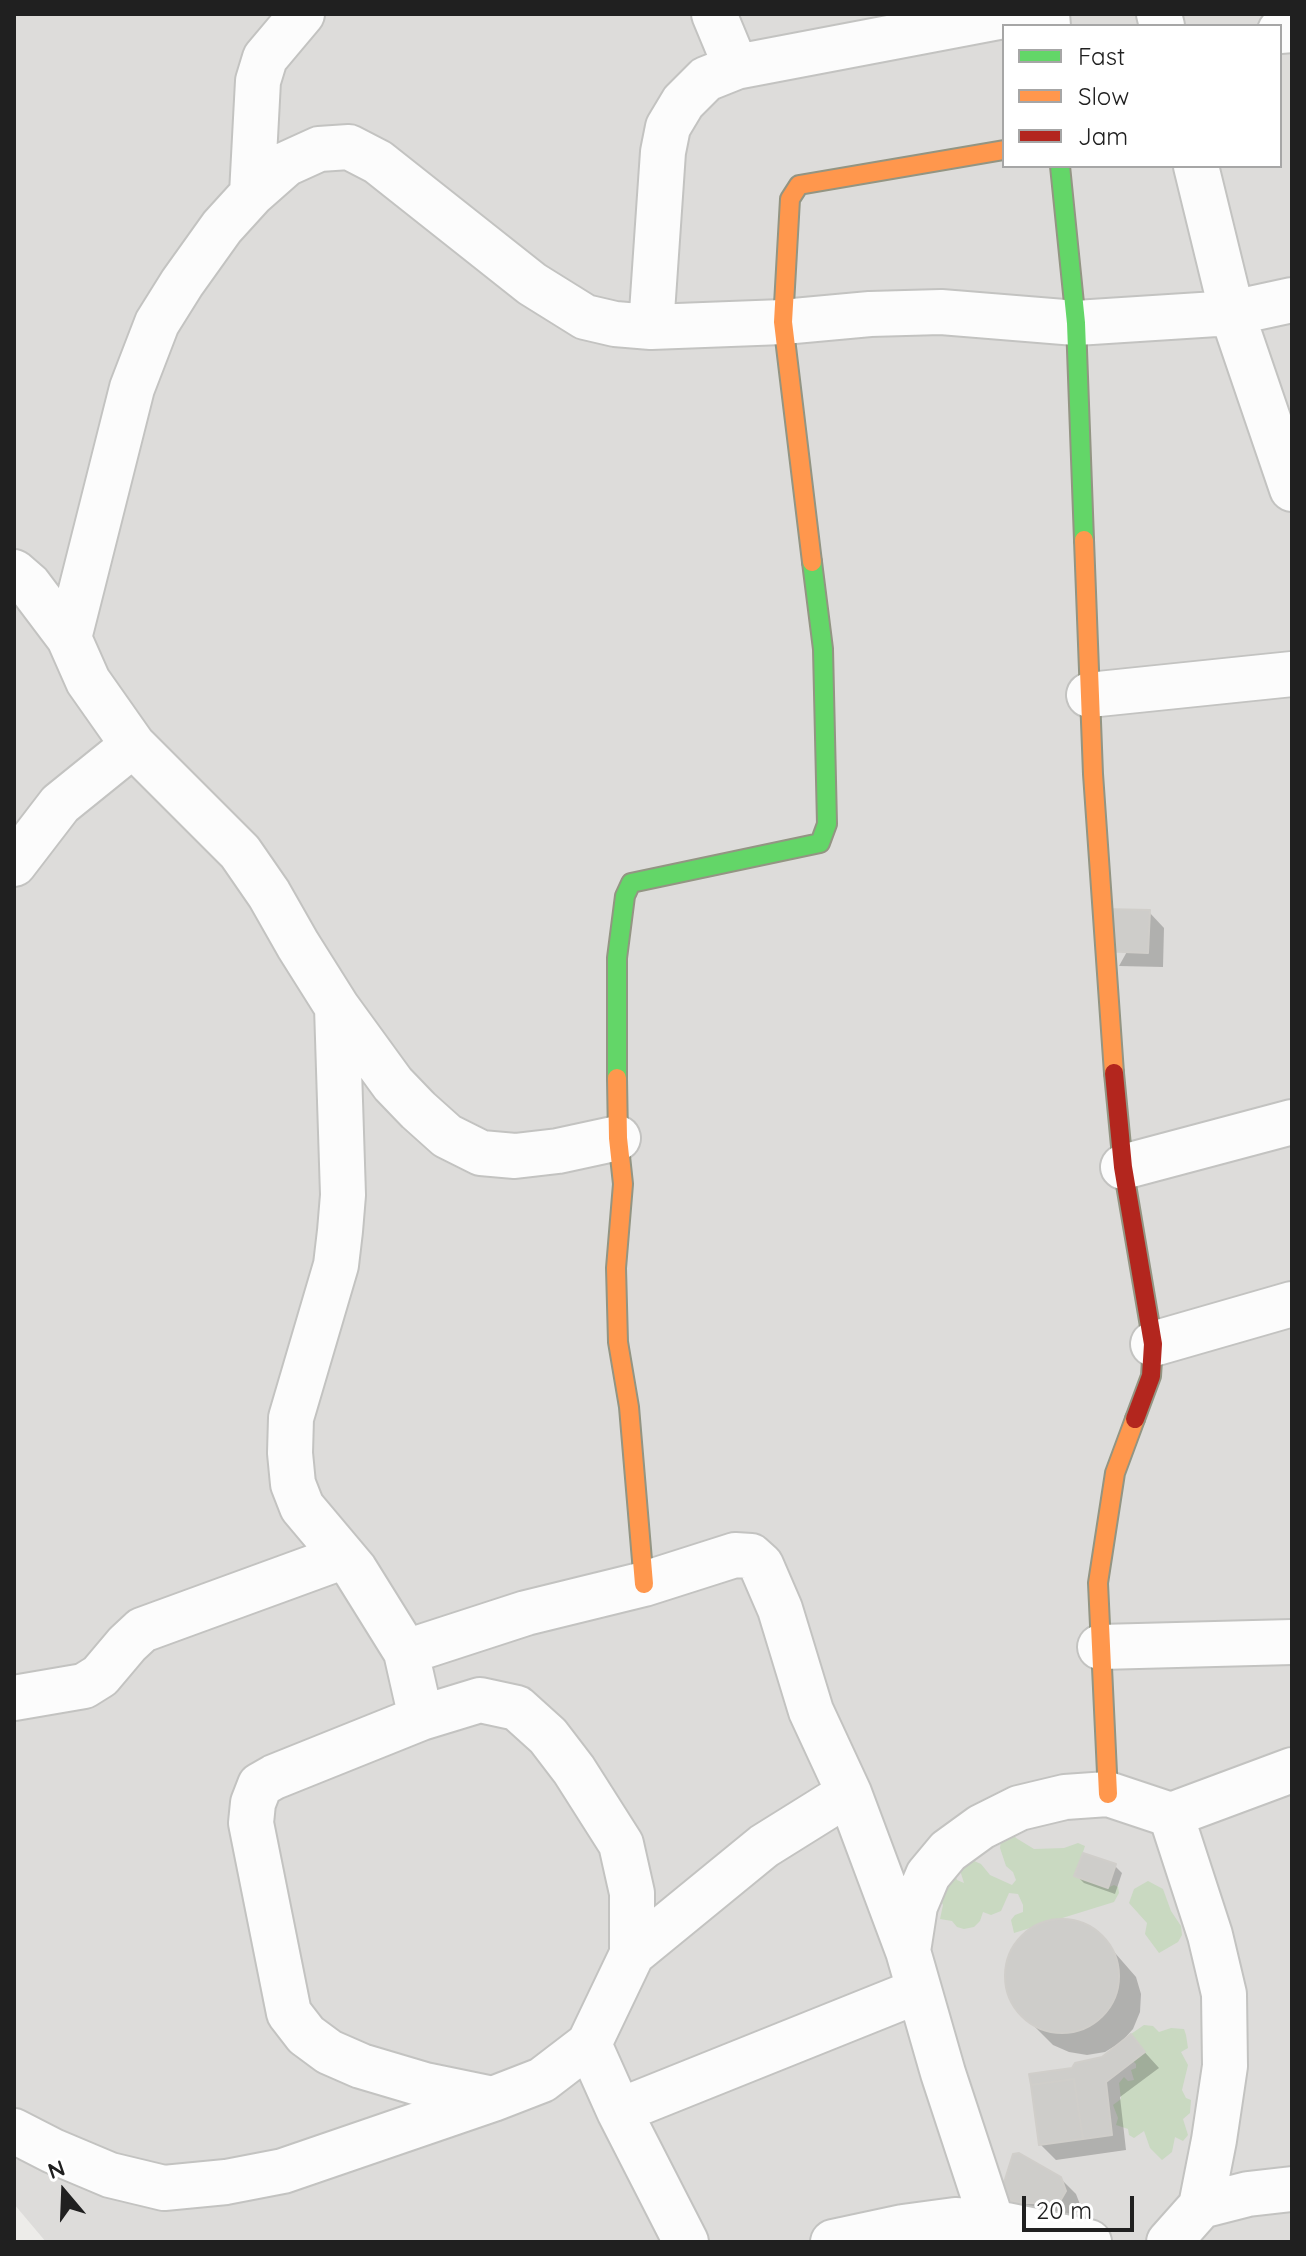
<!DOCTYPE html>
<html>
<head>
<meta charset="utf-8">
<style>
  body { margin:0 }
  #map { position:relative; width:1306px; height:2256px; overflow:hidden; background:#edece9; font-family:Quicksand,sans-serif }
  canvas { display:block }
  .frame { position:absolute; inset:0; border:16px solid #202020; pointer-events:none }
  .legend { position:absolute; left:1002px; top:24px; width:280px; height:144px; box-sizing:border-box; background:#fff; border:2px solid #a6a6a6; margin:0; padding:10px 14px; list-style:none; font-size:24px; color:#202020 }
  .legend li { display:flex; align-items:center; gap:16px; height:40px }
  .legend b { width:40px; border:2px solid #a6a6a6 }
  .north { position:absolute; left:24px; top:2152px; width:80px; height:80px; -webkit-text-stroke:6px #fff; paint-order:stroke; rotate:341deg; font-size:22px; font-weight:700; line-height:32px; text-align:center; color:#202020 }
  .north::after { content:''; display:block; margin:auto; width:28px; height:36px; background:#202020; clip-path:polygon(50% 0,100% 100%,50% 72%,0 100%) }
  .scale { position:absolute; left:1022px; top:2196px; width:112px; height:36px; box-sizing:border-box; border:4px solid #202020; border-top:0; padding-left:10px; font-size:24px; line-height:28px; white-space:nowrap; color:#202020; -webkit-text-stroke:6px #fff; paint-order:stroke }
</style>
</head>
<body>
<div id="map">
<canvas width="1306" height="2256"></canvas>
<div class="frame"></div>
<ul class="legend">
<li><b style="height:10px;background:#63d668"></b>Fast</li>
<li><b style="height:10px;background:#ff974d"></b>Slow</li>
<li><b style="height:10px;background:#b3261e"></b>Jam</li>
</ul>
<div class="north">N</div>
<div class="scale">20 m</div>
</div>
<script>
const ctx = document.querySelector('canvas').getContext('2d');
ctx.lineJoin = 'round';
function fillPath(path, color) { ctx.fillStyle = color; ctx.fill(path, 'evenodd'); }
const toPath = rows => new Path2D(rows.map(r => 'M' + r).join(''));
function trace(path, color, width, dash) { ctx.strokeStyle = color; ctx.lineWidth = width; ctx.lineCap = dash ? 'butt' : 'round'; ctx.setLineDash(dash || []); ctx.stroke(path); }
fillPath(toPath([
  [14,14,1292,14,1292,2242,46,2242,14,2204],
  [1004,26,1280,26,1280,166,1004,166]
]), '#dddcda');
fillPath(toPath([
  [1012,1832,1016,1838,1034,1849,1064,1848,1078,1843,1085,1846,1075,1876,1107,1888,1114,1885,1118,1887,1119,1893,1114,1902,1014,1933,1011,1920,1015,1915,1023,1912,1023,1905,1018,1894,1009,1893,1001,1911,991,1915,983,1912,980,1921,974,1927,964,1929,957,1927,952,1921,940,1919,943,1905,940,1899,954,1872,957,1880,964,1883,959,1867,972,1860,981,1864,990,1875,1012,1885,1016,1880,1013,1872,1006,1866,1000,1848,1001,1840],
  [1148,1881,1163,1889,1171,1911,1181,1926,1182,1935,1178,1942,1159,1953,1145,1934,1147,1923,1129,1903,1134,1889],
  [1144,2025,1153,2026,1159,2032,1171,2028,1184,2029,1186,2035,1188,2048,1181,2052,1188,2065,1182,2090,1186,2098,1191,2100,1190,2113,1183,2119,1188,2135,1183,2141,1175,2137,1172,2152,1162,2160,1150,2148,1144,2131,1134,2138,1129,2135,1128,2129,1116,2125,1118,2118,1113,2105,1121,2099,1119,2083,1124,2077,1128,2081,1134,2080,1131,2070,1136,2068,1136,2064,1133,2061,1127,2042,1131,2034]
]), '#c9d9c1');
fillPath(toPath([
  [1149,912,1164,928,1163,967,1119,966],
  [1115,1866,1122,1873,1115,1894,1084,1883,1077,1876],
  [1070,1921,1088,1927,1102,1938,1136,1977,1141,1994,1140,2012,1133,2029,1123,2040,1125,2042,1131,2037,1159,2068,1120,2097,1126,2150,1056,2160,1041,2145,1073,2070,1103,2059,1119,2046,1118,2044,1105,2052,1087,2055,1069,2052,1053,2045,1016,2008,1008,1992,1006,1973,1011,1955,1020,1940,1034,1928,1052,1922],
  [1060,2178,1076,2194,1081,2207,1075,2218,1027,2214,1011,2198]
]), '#0003');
const building = toPath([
  [1103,909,1150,910,1148,953,1101,951,1103,909],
  [1083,1853,1116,1864,1108,1888,1074,1876,1083,1853],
  '1005 1976a57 57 0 1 1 114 0a57 57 0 1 1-114 0Z',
  [1131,2034,1145,2052,1106,2082,1112,2135,1083,2139,1074,2079,1031,2085,1029,2074,1072,2068,1075,2063,1102,2057,1131,2034],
  [1074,2079,1083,2139,1039,2145,1031,2085,1074,2079],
  [1019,2153,1061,2177,1066,2191,1059,2203,1019,2203,1009,2200,1002,2189,1013,2154,1019,2153]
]);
fillPath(building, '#cecdca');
trace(building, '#d0ceca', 2);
const street = toPath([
  [714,14,736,67],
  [1047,14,1048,26],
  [1159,14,1162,26],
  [1280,31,1292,30],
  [1196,166,1232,313,1292,489],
  [252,194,258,81,265,58,302,14],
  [651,327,663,152,668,127,683,102,706,79,736,67,1015,14],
  [14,572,29,585,69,638,88,681,133,745,240,852,269,894,298,945,337,1007,393,1084,418,1110,447,1136,481,1153,515,1156,558,1151,618,1138],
  [69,638,132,388,157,323,182,283,222,227,252,194,286,164,319,149,349,147,378,162,532,284,585,317,615,324,651,327,783,322,870,314,941,312,1076,323,1232,313,1292,300],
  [1089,695,1292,674],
  [14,864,60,804,133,745],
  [337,1007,343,1195,340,1231,336,1265,291,1418,290,1453,293,1484,302,1507,355,1570,406,1652,421,1718],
  [1123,1167,1292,1122],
  [1153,1344,1292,1304],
  [1100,1647,1292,1642],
  [406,1652,526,1613,644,1584,735,1555,751,1556,761,1565,780,1609,811,1711,849,1793,908,1951,943,2073,992,2222,1089,2242],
  [14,1698,84,1686,100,1676,127,1644,142,1630,342,1557],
  [1171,1815,1210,1935,1224,1994,1225,2066,1214,2140,1201,2206],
  [908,1951,915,1906,928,1875,948,1851,981,1827,1019,1808,1065,1797,1108,1794,1171,1815,1292,1770],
  [589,2044,619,2111,686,2242],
  [493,2099,425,2085,361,2066,329,2052,306,2035,289,2013,251,1823,253,1803,260,1785,274,1777,421,1718,480,1700,517,1708,548,1736,574,1770,621,1844,632,1893,632,1954],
  [619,2111,918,1991],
  [14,2131,53,2151,110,2175,164,2188,226,2182,283,2171,493,2099,542,2080,589,2044,632,1954,764,1846,849,1793],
  [833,2242,903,2227,955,2220,992,2222],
  [1169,2242,1201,2206,1248,2194,1292,2189]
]);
const fast = toPath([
  [1060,166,1076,323,1084,540],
  [617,1078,617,958,625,896,631,883,820,843,827,824,823,649,812,562]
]);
const slow = toPath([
  [1084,540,1093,774,1114,1073],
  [812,562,783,322,790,199,799,185,1004,150],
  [617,1078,618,1138,623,1184,616,1268,618,1342,629,1407,644,1584],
  [1108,1794,1098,1583,1115,1473,1135,1419]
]);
const jam = toPath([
  [1114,1073,1123,1167,1153,1344,1151,1376,1135,1419]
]);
trace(street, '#c3c3c1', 48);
trace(fast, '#939583', 22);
trace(slow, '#939583', 22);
trace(jam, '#939583', 22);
trace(street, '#fcfcfc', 44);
trace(fast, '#63d668', 18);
trace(slow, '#ff974d', 18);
trace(jam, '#b3261e', 18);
</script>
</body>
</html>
